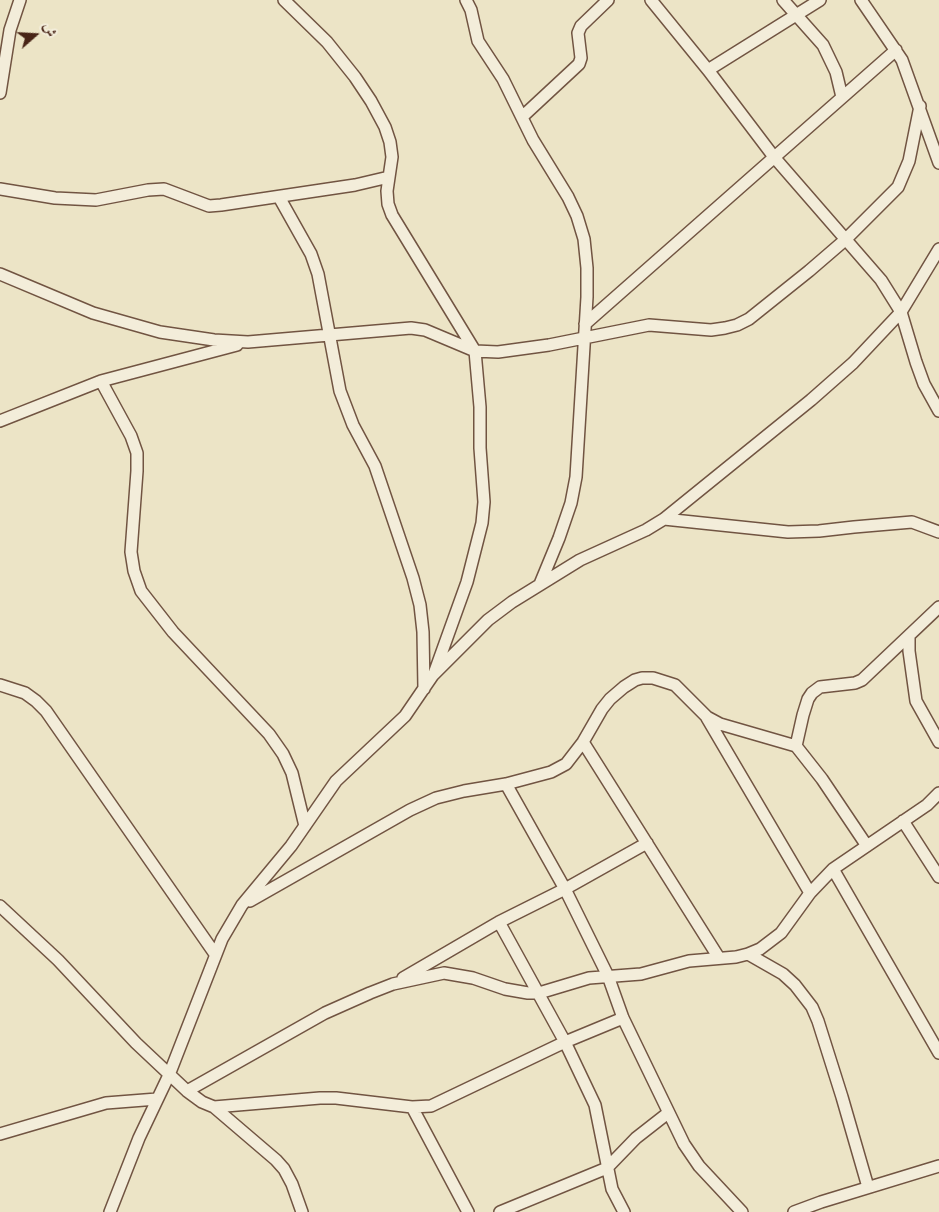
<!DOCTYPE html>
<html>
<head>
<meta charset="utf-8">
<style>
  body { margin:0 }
  #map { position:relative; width:939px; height:1212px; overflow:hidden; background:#ece4c6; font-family:"IM FELL English",Amiri,serif }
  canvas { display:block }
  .north { position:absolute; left:10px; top:10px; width:50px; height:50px; -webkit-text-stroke:4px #f3edda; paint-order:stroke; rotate:71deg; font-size:14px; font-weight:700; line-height:20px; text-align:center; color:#482416 }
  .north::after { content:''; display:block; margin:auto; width:18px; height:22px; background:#482416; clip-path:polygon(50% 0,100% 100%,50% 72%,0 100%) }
</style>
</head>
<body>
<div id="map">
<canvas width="939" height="1212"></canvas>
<div class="north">ش</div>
</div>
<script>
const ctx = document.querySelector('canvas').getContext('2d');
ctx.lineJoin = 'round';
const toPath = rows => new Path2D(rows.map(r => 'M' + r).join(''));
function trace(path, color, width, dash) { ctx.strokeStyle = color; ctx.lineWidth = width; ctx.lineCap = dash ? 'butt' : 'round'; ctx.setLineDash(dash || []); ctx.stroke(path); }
const minor = toPath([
  [284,0,327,42,355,77,371,101,385,127,390,142,392,157,387,191,388,204,392,215,475,351,480,407,480,448,484,502,482,523,467,582,435,671],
  [466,0,471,10,478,41,503,79,533,140,568,197,577,216,584,239,587,268,587,297,576,477,571,503,559,538,540,584],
  [651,0,708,70,774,157,881,280,901,312,916,362,924,384,939,411],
  [783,0,823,45,836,72,842,97],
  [861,0,902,60,939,163],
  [708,70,820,0],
  [0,93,10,30,20,0],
  [522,117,579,64,581,58,578,33,581,26,608,0],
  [0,189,55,198,96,200,148,190,164,189,209,206,221,205,355,185,389,177],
  [279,197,311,254,318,274,340,391,353,425,375,466,413,578,420,605,423,632,424,689],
  [0,274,93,313,160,332,214,340,248,342,411,328,425,330,475,351,498,352,549,345,649,325,711,330,725,328,737,325,749,319,809,271,845,240,898,187,909,161,920,106],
  [585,324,896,50],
  [101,381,131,436,137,453,137,471,131,552,134,571,141,591,173,632,269,734,283,754,292,773,305,826],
  [0,421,101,381,237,345],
  [664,519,788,532,819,531,854,527,912,522,939,532],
  [909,637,909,651,916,701,939,742],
  [0,685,25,693,36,701,46,711,215,954],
  [707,718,810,893],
  [583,742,719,958],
  [796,746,803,715,808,699,812,693,820,687,855,683,862,680,939,607],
  [506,784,565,889,608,976,623,1018,684,1144,699,1166,742,1212],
  [903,821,939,877],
  [833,869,939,1053],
  [250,901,410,810,436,798,464,791,506,784,551,772,566,764,583,742,602,709,610,699,624,687,635,680,642,678,653,678,675,685,707,717,720,724,796,746,822,779,867,846],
  [0,906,58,960,136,1043,187,1091,202,1102,214,1107,276,1160,284,1169,292,1184,302,1212],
  [499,922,565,1042,595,1105,612,1189,624,1212],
  [748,954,783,974,795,985,812,1007,818,1021,842,1097,868,1187],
  [403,978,499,922,565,889,647,843],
  [187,1091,325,1013,370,993,393,984,444,973,473,978,505,989,528,993,539,993,589,978,641,974,689,961,736,957,748,954,760,949,781,933,810,893,833,869,927,805,939,793],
  [214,1107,320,1098,336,1098,412,1107,431,1106,565,1042,623,1018],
  [412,1107,468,1212],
  [0,1134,106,1103,157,1099],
  [110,1212,139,1138,169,1075,222,939,242,905,291,846,336,781,405,716,433,675,488,620,512,602,580,560,646,530,664,519,811,400,853,363,901,312,939,249],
  [500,1212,607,1168,636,1138,668,1113],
  [794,1212,821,1202,939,1166]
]);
trace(minor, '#715442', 14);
trace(minor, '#f3edda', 11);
</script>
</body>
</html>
